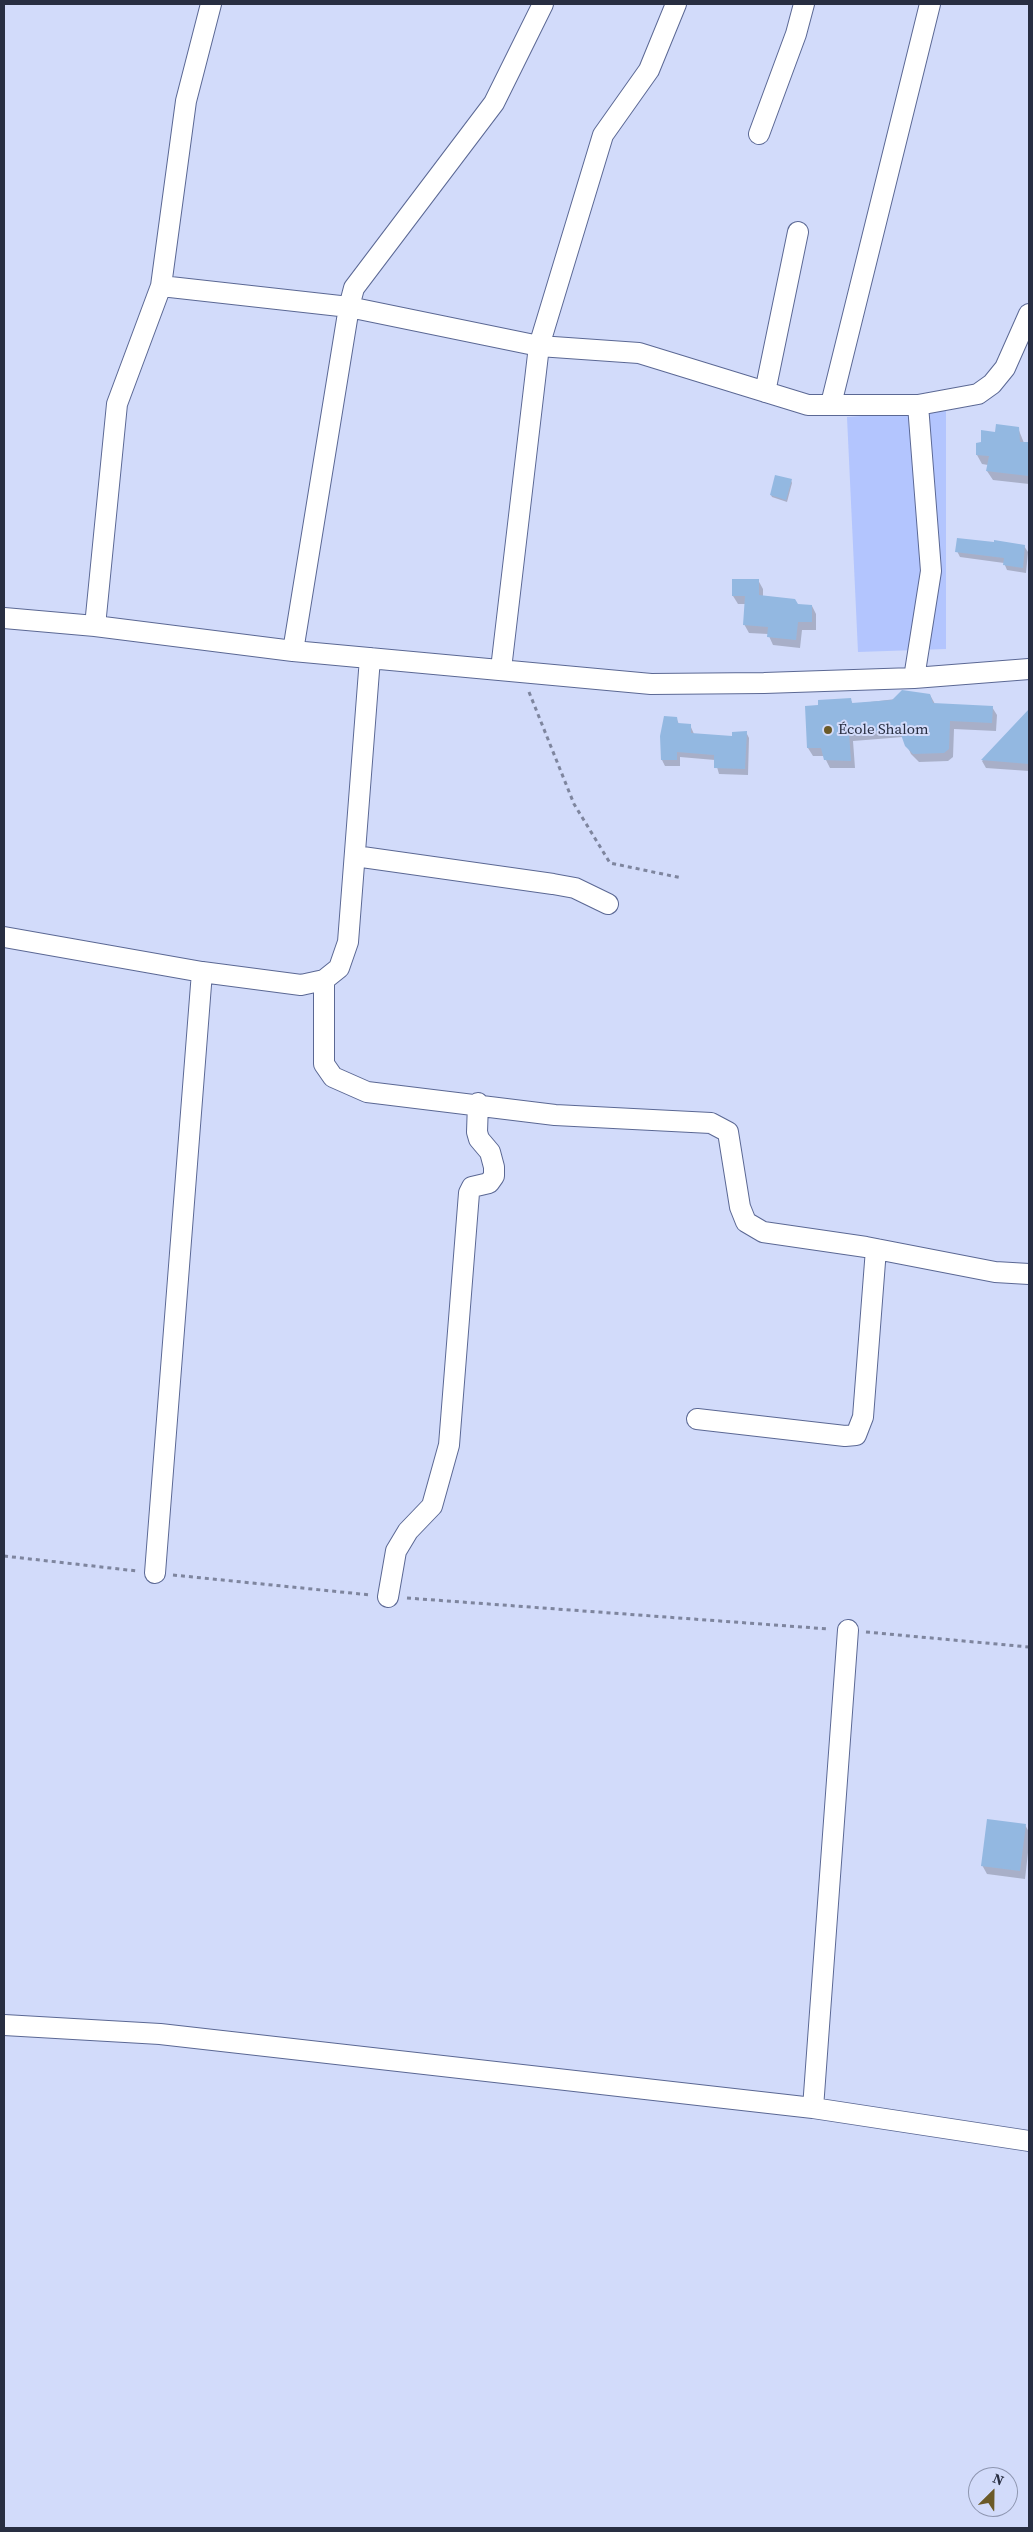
<!DOCTYPE html>
<html>
<head>
<meta charset="utf-8">
<style>
  body { margin:0 }
  #map { position:relative; width:1033px; height:2532px; overflow:hidden; background:#d2dbfa; font-family:"Source Serif 4",serif }
  canvas { display:block }
  .frame { position:absolute; inset:0; border:5px solid #282e41; pointer-events:none }
  .north { position:absolute; left:968px; top:2467px; width:50px; height:50px; box-sizing:border-box; background:#d2dbfa; border:1px solid #8e96b0; border-radius:50%; rotate:23deg; font-size:14px; font-weight:700; line-height:20px; text-align:center; color:#282e41 }
  .north::after { content:''; display:block; margin:auto; width:18px; height:22px; background:#6b5a28; clip-path:polygon(50% 0,100% 100%,50% 72%,0 100%) }
</style>
</head>
<body>
<div id="map">
<canvas width="1033" height="2532"></canvas>
<div class="frame"></div>
<div class="north">N</div>
</div>
<script>
const ctx = document.querySelector('canvas').getContext('2d');
ctx.lineJoin = 'round';
function fillPath(path, color) { ctx.fillStyle = color; ctx.fill(path, 'evenodd'); }
const toPath = rows => new Path2D(rows.map(r => 'M' + r).join(''));
function trace(path, color, width, dash) { ctx.strokeStyle = color; ctx.lineWidth = width; ctx.lineCap = dash ? 'butt' : 'round'; ctx.setLineDash(dash || []); ctx.stroke(path); }
function label(font, color, halo, rows, align = 'center') {
  ctx.font = font + ' "Source Serif 4",serif'; ctx.lineWidth = 4; ctx.setLineDash([]); ctx.textBaseline = 'middle'; ctx.strokeStyle = halo; ctx.fillStyle = color; for (const [text, x, y, turn = 0] of rows) {
    ctx.save(); ctx.translate(x, y); ctx.rotate((+turn || 0) * Math.PI / 180); ctx.textAlign = isNaN(turn) ? turn : align; if (halo) ctx.strokeText(text, 0, 0); ctx.fillText(text, 0, 0); ctx.restore();
  }
}
fillPath(toPath([
  [946,410,946,649,858,652,847,417]
]), '#b3c5fe');
fillPath(toPath([
  [1018,428,1024,443,1029,444,1029,484,993,480,987,471,988,465,982,464,977,455,982,443,996,434],
  [791,480,792,483,787,502,772,497,771,495],
  [1024,546,1028,552,1026,573,1007,570,1004,563,960,557,957,551],
  [758,580,763,589,763,597,798,605,812,606,816,614,816,630,802,630,800,648,773,645,768,634,749,633,744,624,746,604,738,604,733,596],
  [930,695,935,704,992,707,997,715,996,731,954,729,953,757,948,761,919,762,911,754,903,737,853,741,855,768,830,768,824,756,813,756,808,748,819,706,850,699,853,704],
  [676,718,679,724,690,725,694,734,733,737,746,732,749,738,748,775,719,774,715,760,680,757,680,766,665,766,662,760],
  [1022,719,1029,720,1029,771,986,768,982,761],
  [1025,1825,1029,1832,1029,1844,1025,1879,987,1874,982,1865]
]), '#0003');
fillPath(toPath([
  [996,424,1019,427,1020,442,1029,442,1029,476,986,471,989,456,976,455,976,443,981,442,981,430,995,432],
  [775,475,792,479,786,500,770,495],
  [957,538,994,542,994,540,1025,545,1023,568,1003,565,1004,558,955,552],
  [732,579,759,579,759,595,795,599,798,604,812,605,812,622,798,622,796,640,767,637,768,627,743,625,745,596,732,596],
  [902,690,930,694,933,703,993,706,992,723,950,721,949,749,944,753,913,754,905,746,899,729,849,733,851,761,824,760,821,748,807,748,805,706,818,705,818,700,851,698,852,703,892,700],
  [1029,709,1029,764,981,760],
  [664,716,677,717,678,723,691,724,691,733,732,736,732,732,747,731,745,769,714,768,714,755,677,752,677,760,661,760,660,736],
  [987,1819,1026,1824,1020,1871,981,1866]
]), '#93b8e1');
const minor = toPath([
  [759,134,796,34,804,4],
  [161,286,349,307,539,346,603,135,649,70,676,4],
  [765,392,798,232],
  [831,404,930,4],
  [4,618,95,626,293,651,651,684,764,683,914,678,1029,669],
  [95,626,117,404,161,286,186,101,211,4],
  [293,651,349,307,354,288,494,103,543,4],
  [501,669,539,346,639,353,808,405,918,405],
  [914,678,931,571,918,405,978,394,992,384,1005,368,1029,314],
  [355,856,553,884,575,888,608,904],
  [4,937,202,972,301,985,324,980,339,968,348,942,370,658],
  [324,980,324,1064,333,1077,367,1092,555,1115,711,1123,728,1132,740,1207,746,1222,763,1232,866,1247,995,1272,1029,1274],
  [697,1419,845,1436,856,1435,863,1417,876,1249],
  [155,1573,202,972],
  [388,1597,396,1551,408,1531,432,1506,449,1445,469,1193,472,1187,489,1183,494,1176,494,1167,490,1152,479,1139,477,1132,478,1103],
  [4,2025,160,2034,813,2108,1029,2141],
  [813,2108,848,1630]
]);
trace(minor, '#5b6894', 22);
trace(toPath([
  [529,692,574,804,610,863,682,878],
  [4,1556,137,1571],
  [173,1575,371,1595],
  [407,1598,829,1629],
  [866,1632,1029,1647]
]), '#7e859e', 3, [4, 4]);
trace(minor, '#fff', 20);
for (const [x, y, r, color] of [
  [828,730,5,"#6b5a28"]
]) { const dot = new Path2D(); dot.arc(x, y, r, 0, 2 * Math.PI); ctx.fillStyle = color; ctx.fill(dot); trace(dot, '#d2dbfa', 2); }
label('15px', '#282e41', '#d2dbfa', [
  ["École Shalom",838,730]
], 'left');
</script>
</body>
</html>
